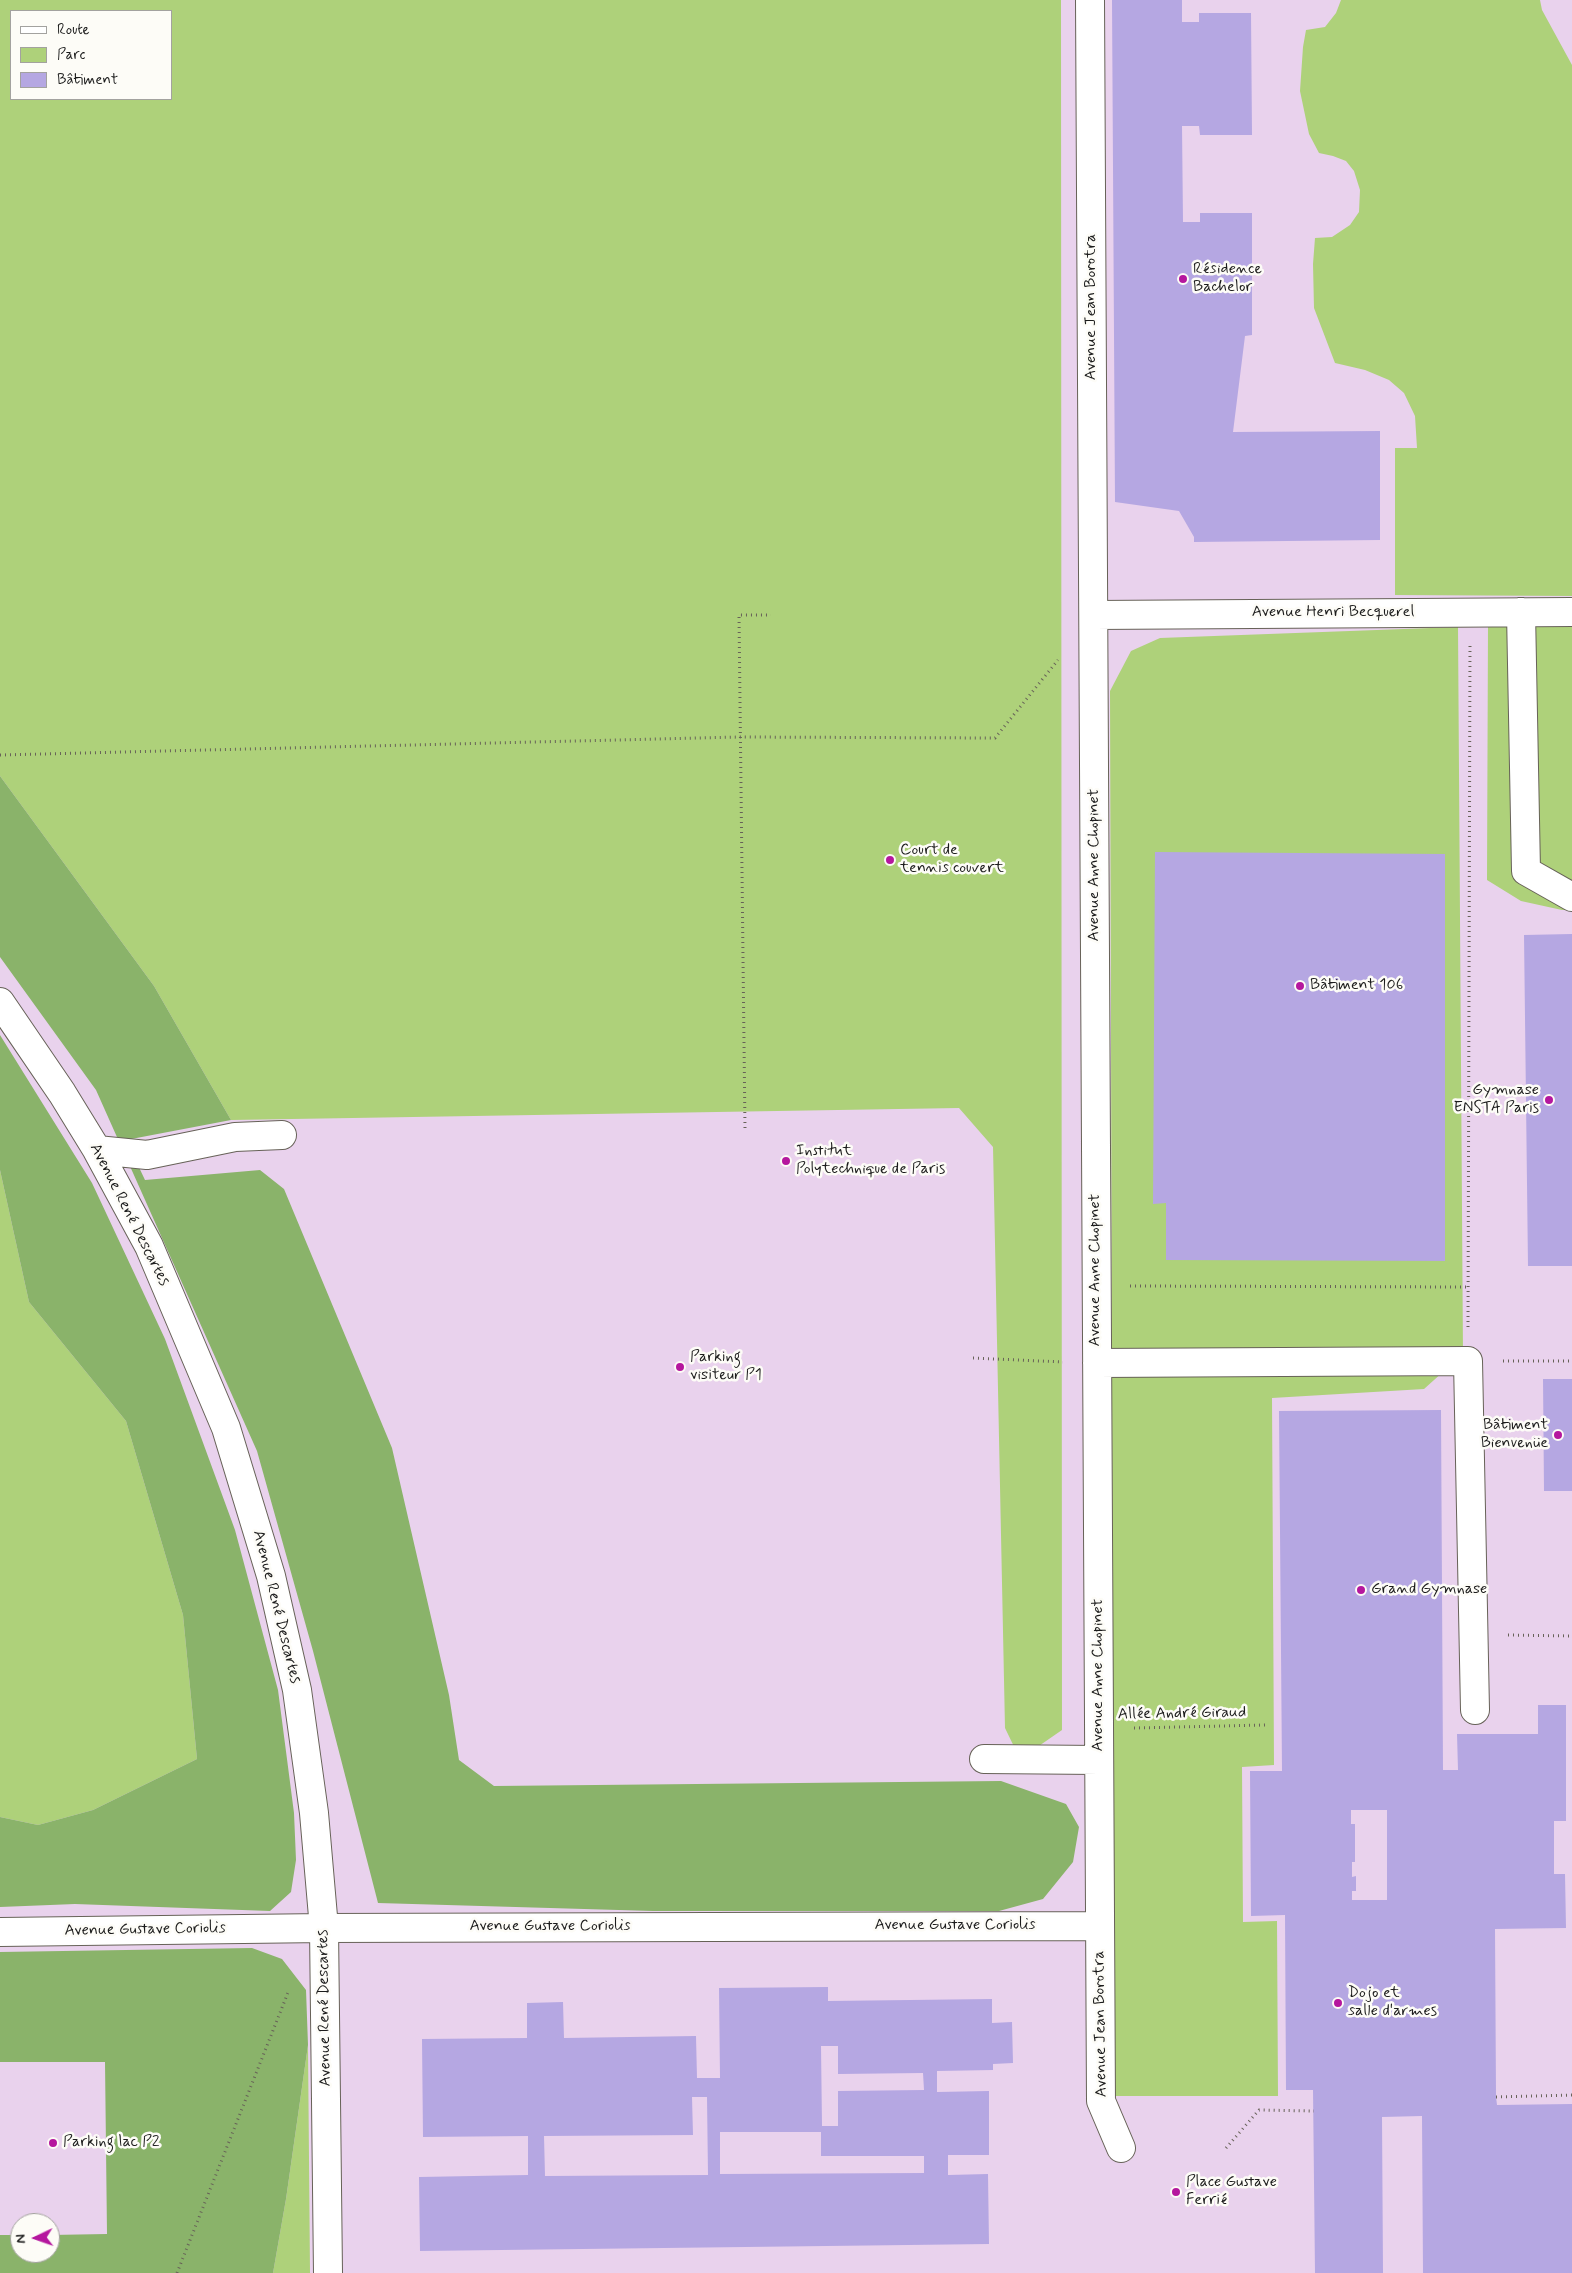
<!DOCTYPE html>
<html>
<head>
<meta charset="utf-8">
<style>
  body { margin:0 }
  #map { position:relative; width:1572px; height:2273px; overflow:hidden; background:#f1e3c7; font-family:Mynerve,sans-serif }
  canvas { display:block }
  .legend { position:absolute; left:10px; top:10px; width:162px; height:90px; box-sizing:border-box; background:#fdfcf7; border:1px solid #a3a29f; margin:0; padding:6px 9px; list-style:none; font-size:15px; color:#1c1c1c }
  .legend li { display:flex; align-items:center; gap:10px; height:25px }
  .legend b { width:25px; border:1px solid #a3a29f }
  .north { position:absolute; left:10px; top:2213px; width:50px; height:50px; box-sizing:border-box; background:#fdfcf7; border:1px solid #a3a29f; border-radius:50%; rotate:267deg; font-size:14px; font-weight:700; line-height:20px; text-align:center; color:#1c1c1c }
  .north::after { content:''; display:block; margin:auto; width:18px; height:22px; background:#b5179e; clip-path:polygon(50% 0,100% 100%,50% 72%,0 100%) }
</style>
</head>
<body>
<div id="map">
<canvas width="1572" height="2273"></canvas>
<ul class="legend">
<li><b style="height:6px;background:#fff"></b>Route</li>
<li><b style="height:14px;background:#aed17a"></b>Parc</li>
<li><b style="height:14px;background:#b5a7e2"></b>Bâtiment</li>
</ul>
<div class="north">N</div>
</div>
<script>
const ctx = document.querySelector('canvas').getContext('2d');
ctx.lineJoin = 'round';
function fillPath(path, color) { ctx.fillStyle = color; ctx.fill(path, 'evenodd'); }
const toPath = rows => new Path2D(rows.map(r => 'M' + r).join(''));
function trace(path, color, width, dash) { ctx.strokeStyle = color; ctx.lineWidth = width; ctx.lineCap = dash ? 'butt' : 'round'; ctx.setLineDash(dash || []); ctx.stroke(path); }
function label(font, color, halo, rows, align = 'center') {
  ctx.font = font + ' Mynerve,sans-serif'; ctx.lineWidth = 5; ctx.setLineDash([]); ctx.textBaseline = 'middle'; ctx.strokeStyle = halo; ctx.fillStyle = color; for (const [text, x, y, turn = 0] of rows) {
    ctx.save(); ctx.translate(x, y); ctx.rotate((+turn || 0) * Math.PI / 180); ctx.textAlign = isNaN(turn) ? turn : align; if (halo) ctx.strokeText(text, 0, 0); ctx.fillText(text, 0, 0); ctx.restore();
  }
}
fillPath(toPath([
  [0,0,1572,0,1572,2273,0,2273],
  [11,11,171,11,171,99,11,99],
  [20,2223,50,2223,50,2253,20,2253]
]), '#e9d2ed');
fillPath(toPath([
  [0,0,1061,0,1062,1730,1020,1759,1005,1728,993,1147,959,1108,231,1120,154,986,0,776],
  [11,11,171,11,171,99,11,99],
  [1341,0,1540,0,1542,10,1572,65,1572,596,1395,595,1395,448,1417,448,1415,416,1404,393,1389,380,1365,370,1335,363,1314,308,1313,264,1315,238,1332,237,1350,225,1359,212,1360,190,1354,171,1346,161,1333,156,1319,153,1309,134,1300,91,1303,47,1306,30,1325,27,1336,13],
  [1488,625,1572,625,1572,910,1562,910,1521,901,1487,880],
  [1458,627,1463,1354,1424,1389,1272,1398,1274,1765,1242,1767,1243,1922,1277,1921,1278,2096,1114,2096,1110,691,1131,651,1160,638],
  [0,1170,29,1302,126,1421,183,1615,197,1759,93,1810,38,1825,0,1817],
  [308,2045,310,2273,273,2273,286,2199]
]), '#aed17a');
fillPath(toPath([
  [0,776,154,986,231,1120,126,1140,145,1180,260,1170,284,1189,392,1448,449,1695,459,1760,494,1786,1001,1781,1066,1804,1079,1827,1073,1862,1043,1899,999,1911,653,1911,378,1903,313,1651,257,1451,96,1090,0,957],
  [0,1035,92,1183,165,1339,235,1530,278,1690,294,1813,296,1860,291,1892,270,1911,75,1904,0,1907,0,1817,38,1825,93,1810,197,1759,183,1615,126,1421,29,1302,0,1170],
  [252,1948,282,1959,306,1990,308,2045,286,2199,273,2273,0,2273,0,2235,20,2235,20,2253,50,2253,50,2235,107,2234,105,2062,0,2062,0,1952]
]), '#8ab36a');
fillPath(toPath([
  [1112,0,1182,0,1182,22,1199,22,1199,13,1251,13,1252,135,1200,135,1199,126,1182,126,1183,222,1200,222,1200,213,1252,213,1252,335,1245,336,1233,432,1380,431,1380,540,1194,542,1194,537,1179,511,1115,502],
  [1155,852,1445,854,1445,1261,1166,1260,1166,1203,1153,1204],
  [1572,934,1572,1266,1528,1266,1524,935],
  [1543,1379,1572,1379,1572,1491,1544,1491],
  [1441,1410,1443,1770,1458,1770,1457,1734,1538,1734,1538,1705,1566,1705,1566,1821,1554,1821,1554,1874,1565,1874,1566,1928,1495,1929,1496,2097,1497,2105,1572,2104,1572,2273,1423,2273,1422,2116,1382,2117,1383,2273,1315,2273,1313,2090,1286,2090,1285,1915,1251,1916,1250,1771,1282,1771,1279,1411],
  [1351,1810,1387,1810,1387,1900,1352,1900,1352,1891,1356,1891,1356,1876,1352,1877,1352,1862,1355,1862,1355,1824,1351,1824],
  [828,1987,828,2001,992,1999,992,2023,1012,2022,1013,2063,993,2064,993,2070,937,2071,937,2092,989,2091,989,2155,948,2155,948,2175,988,2174,989,2244,420,2251,419,2177,528,2175,528,2136,423,2137,422,2039,527,2038,527,2003,563,2002,564,2038,696,2036,697,2078,720,2078,719,1988],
  [821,2046,838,2046,838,2074,923,2073,924,2090,838,2091,838,2126,822,2126],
  [692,2097,707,2097,708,2175,545,2176,544,2136,693,2135],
  [720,2132,821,2132,821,2156,924,2156,924,2173,720,2174]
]), '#b5a7e2');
const minor = toPath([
  [1090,0,1101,2101,1121,2148],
  [1521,612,1526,871,1572,897],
  [1094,615,1572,612],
  [0,1002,62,1093,97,1150,149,1246,226,1428,271,1576,297,1690,314,1813,324,1928,328,2273],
  [97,1150,147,1155,235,1137,282,1135],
  [1097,1363,1468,1361,1475,1710],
  [984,1759,1099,1760],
  [0,1932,324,1928,1099,1926]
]);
trace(minor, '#676258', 30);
trace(toPath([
  [0,755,740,737,995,738,1058,660],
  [745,1128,739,615,771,615],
  [1130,1286,1467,1287],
  [1468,1327,1470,646],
  [973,1358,1063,1362],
  [1503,1361,1572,1361],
  [1508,1635,1572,1636],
  [1134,1728,1265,1725],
  [1496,2097,1572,2095],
  [1226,2148,1259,2110,1314,2111],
  [177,2273,289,1990]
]), '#676258', 3, [1, 4]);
trace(minor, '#fff', 28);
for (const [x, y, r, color] of [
  [1183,279,5,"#b5179e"],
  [890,860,5,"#b5179e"],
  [1300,986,5,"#b5179e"],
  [1549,1100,5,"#b5179e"],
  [786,1161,5,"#b5179e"],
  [680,1367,5,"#b5179e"],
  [1558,1435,5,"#b5179e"],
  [1361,1590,5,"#b5179e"],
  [1338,2003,5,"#b5179e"],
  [53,2143,5,"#b5179e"],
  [1176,2192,5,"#b5179e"]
]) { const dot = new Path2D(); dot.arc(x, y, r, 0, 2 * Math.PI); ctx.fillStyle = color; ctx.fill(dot); trace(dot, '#fdfcf7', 2); }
label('16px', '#1c1c1c', '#fdfcf7', [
  ["Résidence",1193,270],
  ["Bachelor",1193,288],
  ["Court de",900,851],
  ["tennis couvert",900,869],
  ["Bâtiment 106",1310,986],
  ["Gymnase",1539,1091,"right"],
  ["ENSTA Paris",1539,1109,"right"],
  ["Institut",796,1152],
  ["Polytechnique de Paris",796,1170],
  ["Parking",690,1358],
  ["visiteur P1",690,1376],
  ["Bâtiment",1548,1426,"right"],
  ["Bienvenüe",1548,1444,"right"],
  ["Grand Gymnase",1371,1590],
  ["Dojo et",1348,1994],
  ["salle d'armes",1348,2012],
  ["Parking lac P2",63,2143],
  ["Place Gustave",1186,2183],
  ["Ferrié",1186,2201]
], 'left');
label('16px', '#1c1c1c', '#fdfcf7', [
  ["Avenue Jean Borotra",1092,307,-90],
  ["Avenue Henri Becquerel",1333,613],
  ["Avenue Anne Chopinet",1095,865,-90],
  ["Avenue René Descartes",129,1215,63],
  ["Avenue Anne Chopinet",1096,1270,-90],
  ["Avenue René Descartes",276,1607,76],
  ["Avenue Anne Chopinet",1099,1675,-90],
  ["Allée André Giraud",1182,1714,-1],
  ["Avenue Gustave Coriolis",955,1926],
  ["Avenue Gustave Coriolis",550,1927],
  ["Avenue Gustave Coriolis",145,1930,-1],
  ["Avenue René Descartes",325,2008,-91],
  ["Avenue Jean Borotra",1101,2024,-91]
]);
</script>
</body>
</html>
